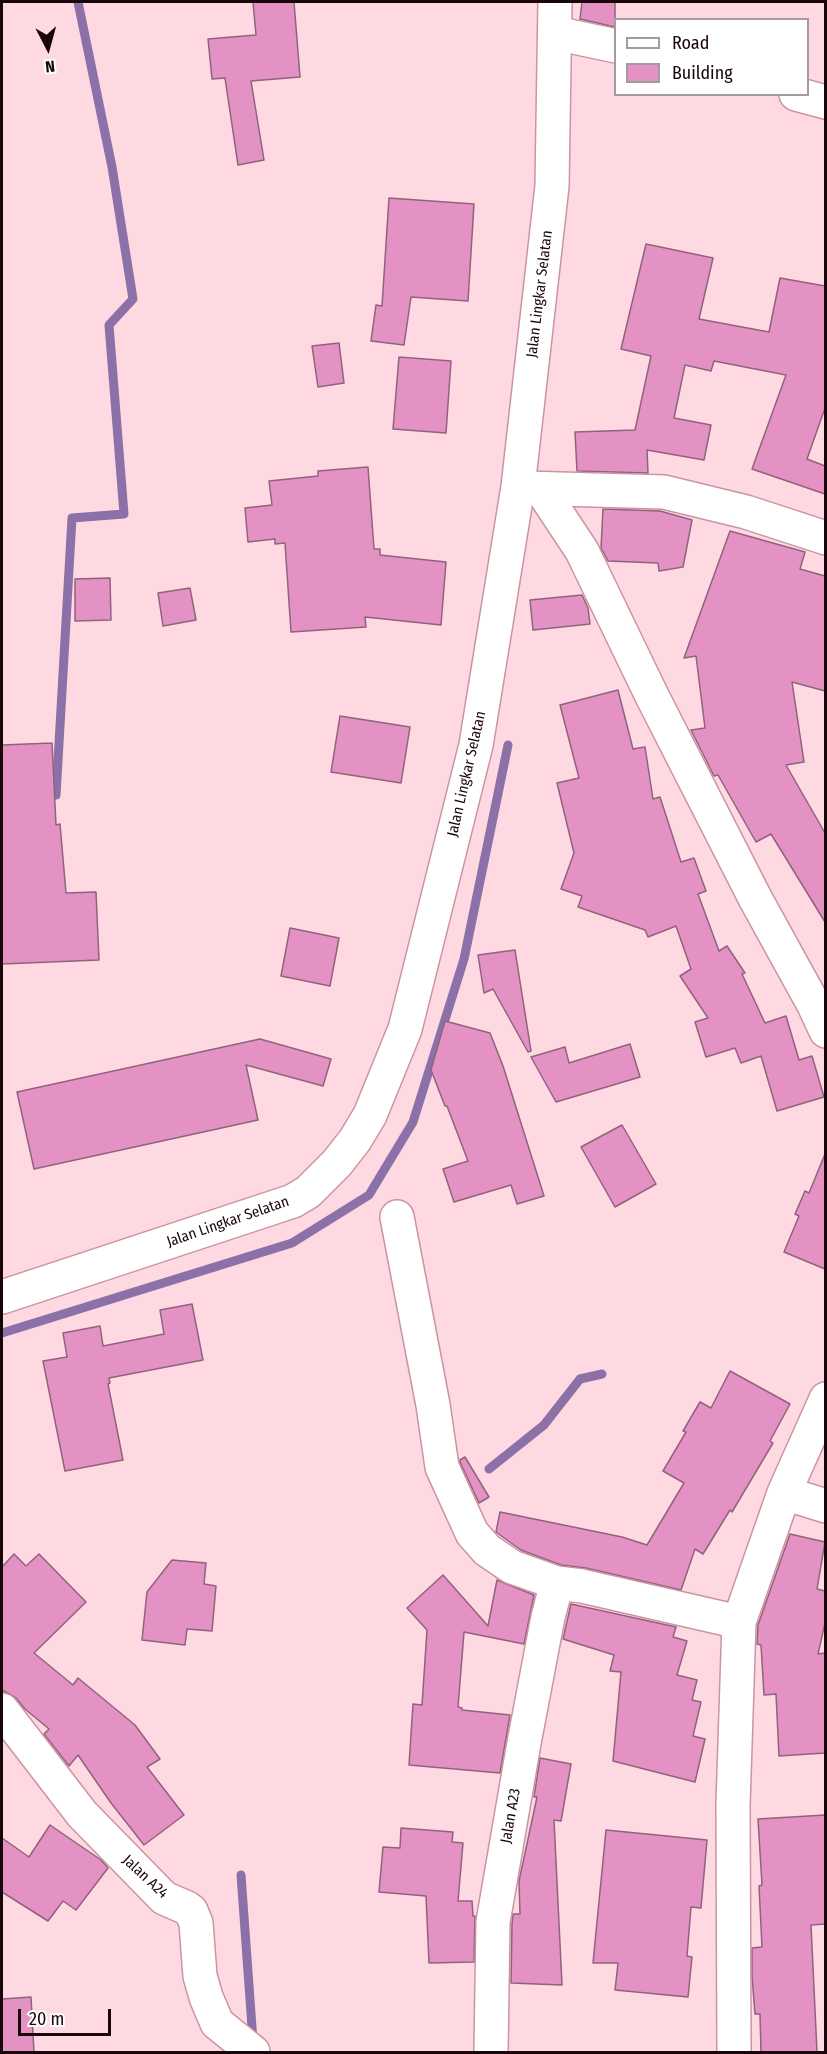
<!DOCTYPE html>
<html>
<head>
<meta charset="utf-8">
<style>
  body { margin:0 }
  #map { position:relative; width:827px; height:2054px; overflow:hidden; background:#fed9e1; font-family:"Fira Sans Condensed",sans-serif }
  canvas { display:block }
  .frame { position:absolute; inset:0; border:3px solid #19060b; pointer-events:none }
  .legend { position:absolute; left:614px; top:18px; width:195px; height:78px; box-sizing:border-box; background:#fff; border:2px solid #a39b9d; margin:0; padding:8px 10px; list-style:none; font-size:18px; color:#19060b }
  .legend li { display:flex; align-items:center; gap:12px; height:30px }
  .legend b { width:30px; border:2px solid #a39b9d }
  .north { position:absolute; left:18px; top:18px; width:60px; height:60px; -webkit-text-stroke:4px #fff; paint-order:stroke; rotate:174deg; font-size:16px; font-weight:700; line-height:24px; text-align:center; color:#19060b }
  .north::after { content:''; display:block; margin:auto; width:21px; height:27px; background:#19060b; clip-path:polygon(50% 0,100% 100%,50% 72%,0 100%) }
  .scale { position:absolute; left:18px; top:2009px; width:93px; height:27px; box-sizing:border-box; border:3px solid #19060b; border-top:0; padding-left:8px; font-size:18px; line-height:21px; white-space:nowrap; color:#19060b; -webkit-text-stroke:4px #fff; paint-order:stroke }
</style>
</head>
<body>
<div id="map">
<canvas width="827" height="2054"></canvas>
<div class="frame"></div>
<ul class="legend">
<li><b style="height:8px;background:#fff"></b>Road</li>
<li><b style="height:16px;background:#e492c4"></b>Building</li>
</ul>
<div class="north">N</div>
<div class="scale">20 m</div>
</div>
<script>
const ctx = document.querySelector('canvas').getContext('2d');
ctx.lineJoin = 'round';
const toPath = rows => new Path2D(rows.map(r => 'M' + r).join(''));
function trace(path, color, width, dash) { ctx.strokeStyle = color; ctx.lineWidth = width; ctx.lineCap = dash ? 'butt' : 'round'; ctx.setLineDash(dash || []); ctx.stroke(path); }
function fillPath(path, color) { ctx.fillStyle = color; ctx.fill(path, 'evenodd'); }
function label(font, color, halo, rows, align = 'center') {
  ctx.font = font + ' "Fira Sans Condensed",sans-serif'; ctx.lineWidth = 5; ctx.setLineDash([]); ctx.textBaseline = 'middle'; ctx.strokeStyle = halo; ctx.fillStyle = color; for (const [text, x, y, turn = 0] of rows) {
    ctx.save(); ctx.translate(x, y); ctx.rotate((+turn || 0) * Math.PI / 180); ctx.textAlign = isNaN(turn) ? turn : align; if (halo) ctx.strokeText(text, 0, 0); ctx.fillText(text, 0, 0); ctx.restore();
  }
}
trace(toPath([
  [43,795,56,795,72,518,124,514,109,325,133,299,112,167,78,2],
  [2,1333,292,1243,369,1195,413,1122,464,959,508,745],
  [489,1469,544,1425,580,1379,602,1374],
  [241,1875,253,2041]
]), '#8c70a8', 9);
const building = toPath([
  [253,2,294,2,300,77,251,81,264,160,238,165,225,78,212,79,208,39,256,35,253,2],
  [582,2,615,2,615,27,580,19,582,2],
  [389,198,474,204,468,301,411,297,404,345,371,341,376,305,382,306,389,198],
  [646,244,713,258,699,319,769,332,780,278,825,286,825,408,807,459,825,466,825,494,752,469,786,375,714,361,711,371,685,365,674,418,711,425,704,460,647,450,648,473,577,471,575,432,635,430,651,356,621,349,646,244],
  [339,343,344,383,318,387,312,346,339,343],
  [399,357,451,361,446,433,393,429,399,357],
  [368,467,374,549,380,549,380,555,446,562,441,625,365,617,366,627,291,632,285,543,275,544,275,539,248,542,245,508,272,505,269,481,318,476,318,471,368,467],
  [603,509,660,511,692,520,683,567,659,571,658,563,608,561,601,548,603,509],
  [730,531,805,552,800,569,825,576,825,691,792,682,804,762,786,765,825,833,825,922,771,834,756,842,718,775,714,776,691,730,705,728,696,656,684,658,730,531],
  [110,578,111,620,75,621,75,579,110,578],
  [190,588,196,620,163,626,158,593,190,588],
  [582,595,588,608,590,624,533,630,530,600,582,595],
  [618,690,633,749,645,747,653,799,660,797,681,862,694,858,706,891,698,894,719,951,727,946,745,973,742,974,765,1023,786,1016,799,1060,812,1056,824,1097,777,1111,761,1056,741,1063,735,1048,706,1057,695,1022,708,1018,680,976,691,969,676,926,648,937,645,930,578,907,582,896,561,889,574,853,557,783,579,778,560,705,618,690],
  [340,716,410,727,401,783,331,772,340,716],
  [52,743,56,825,60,824,66,893,96,892,99,960,2,964,2,745,52,743],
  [290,928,339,938,330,986,281,976,290,928],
  [515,950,531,1051,528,1052,493,989,484,993,478,955,515,950],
  [445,1021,490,1033,503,1066,544,1196,517,1204,511,1185,454,1202,443,1169,468,1161,447,1106,445,1106,431,1070,445,1021],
  [260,1039,331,1059,323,1086,246,1065,258,1120,34,1169,17,1092,260,1039],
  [630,1044,640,1077,556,1102,531,1057,565,1047,569,1063,630,1044],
  [622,1125,656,1184,615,1207,581,1147,622,1125],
  [825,1154,825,1269,784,1252,799,1216,795,1214,805,1191,809,1193,825,1154],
  [192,1304,203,1360,109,1378,110,1383,108,1384,123,1460,65,1471,43,1361,67,1357,63,1333,100,1326,103,1346,164,1334,160,1310,192,1304],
  [730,1371,790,1404,770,1441,773,1443,732,1512,730,1510,703,1554,695,1549,681,1590,586,1568,561,1565,521,1550,496,1532,500,1512,622,1537,647,1545,684,1483,663,1471,686,1432,683,1431,700,1402,711,1408,730,1371],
  [465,1457,489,1497,479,1503,460,1462,460,1460,465,1457],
  [790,1534,825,1542,817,1589,825,1591,825,1623,818,1654,825,1653,825,1753,779,1756,776,1694,764,1695,761,1645,757,1644,758,1625,790,1534],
  [14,1554,26,1566,39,1554,86,1602,34,1653,73,1685,78,1678,135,1725,160,1759,147,1767,184,1815,144,1845,111,1803,78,1755,69,1766,44,1734,49,1729,25,1709,16,1698,2,1690,2,1567,14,1554],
  [172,1560,206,1563,204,1584,216,1586,212,1631,187,1629,185,1645,142,1640,147,1592,172,1560],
  [443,1575,488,1626,497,1580,534,1595,524,1644,464,1632,458,1707,462,1708,462,1710,510,1715,500,1773,409,1765,413,1704,422,1705,427,1630,407,1608,443,1575],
  [571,1604,676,1627,673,1637,687,1641,677,1675,697,1680,692,1700,701,1702,693,1736,705,1739,695,1782,613,1761,621,1672,610,1671,614,1655,563,1639,571,1604],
  [540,1758,571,1764,561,1821,554,1820,562,1985,511,1983,512,1924,513,1914,520,1914,519,1881,537,1797,534,1797,540,1758],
  [825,1815,825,1924,811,1925,817,2052,761,2052,760,2014,755,2014,752,1976,752,1948,762,1947,759,1886,762,1885,758,1819,825,1815],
  [50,1825,101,1860,108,1868,76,1910,63,1901,48,1921,2,1892,2,1838,29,1857,50,1825],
  [401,1828,453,1832,452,1842,463,1843,458,1901,472,1901,473,1916,475,1916,474,1962,429,1963,426,1896,379,1892,383,1847,400,1848,401,1828],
  [606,1830,707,1840,701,1908,691,1907,687,1956,692,1957,688,1997,615,1990,618,1963,593,1963,606,1830],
  [31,1997,34,2052,2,2052,2,1999,31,1997]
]);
fillPath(building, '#e492c4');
trace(building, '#90627e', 1.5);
const minor = toPath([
  [555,33,616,46],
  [796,94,826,102],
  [525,488,664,492,746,512,826,538],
  [541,489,582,551,651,694,755,898,814,1005,826,1031],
  [397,1217,433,1405,442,1467,472,1533,487,1550,512,1567,557,1583,582,1586,739,1622],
  [784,1493,826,1506],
  [2,1710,82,1814,164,1898,187,1908,191,1911,196,1923,200,1976,206,1997,217,2023,253,2052],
  [491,2052,493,1922,524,1743,548,1617,557,1583],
  [734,2052,733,1805,739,1622,784,1493,826,1399]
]);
const highway = toPath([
  [2,1297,293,1201,308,1192,337,1163,355,1140,370,1115,405,1029,476,745,518,487,552,186,555,2]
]);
trace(minor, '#cc94a1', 36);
trace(highway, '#cc94a1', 36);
trace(minor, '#fff', 33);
trace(highway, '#fff', 33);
label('15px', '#19060b', '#fff', [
  ["Jalan Lingkar Selatan",540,294,-83],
  ["Jalan Lingkar Selatan",467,774,-77],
  ["Jalan Lingkar Selatan",228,1222,-19],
  ["Jalan A23",511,1816,-80],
  ["Jalan A24",145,1877,43]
]);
</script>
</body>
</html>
